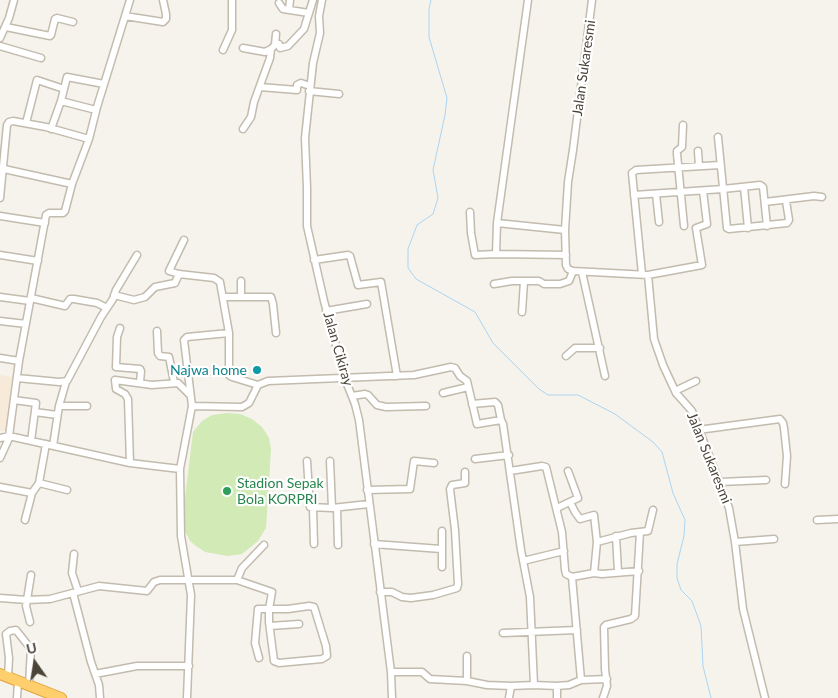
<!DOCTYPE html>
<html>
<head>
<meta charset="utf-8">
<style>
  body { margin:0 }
  #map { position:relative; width:838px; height:698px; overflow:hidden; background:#f6f3ec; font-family:Lato,sans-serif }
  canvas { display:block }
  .north { position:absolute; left:10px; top:638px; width:50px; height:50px; -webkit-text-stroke:4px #fff; paint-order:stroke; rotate:347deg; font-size:14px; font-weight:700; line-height:20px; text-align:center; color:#4b4439 }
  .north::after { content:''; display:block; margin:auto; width:18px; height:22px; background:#4b4439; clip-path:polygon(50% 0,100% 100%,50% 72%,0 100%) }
</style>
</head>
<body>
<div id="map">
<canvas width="838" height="698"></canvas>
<div class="north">U</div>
</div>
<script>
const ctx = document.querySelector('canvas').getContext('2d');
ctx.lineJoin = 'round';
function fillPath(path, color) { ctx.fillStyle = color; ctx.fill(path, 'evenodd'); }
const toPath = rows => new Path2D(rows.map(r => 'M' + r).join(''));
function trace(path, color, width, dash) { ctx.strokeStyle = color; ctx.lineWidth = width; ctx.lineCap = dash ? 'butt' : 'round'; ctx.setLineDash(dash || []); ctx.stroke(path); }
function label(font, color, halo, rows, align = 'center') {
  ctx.font = font + ' Lato,sans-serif'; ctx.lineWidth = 4.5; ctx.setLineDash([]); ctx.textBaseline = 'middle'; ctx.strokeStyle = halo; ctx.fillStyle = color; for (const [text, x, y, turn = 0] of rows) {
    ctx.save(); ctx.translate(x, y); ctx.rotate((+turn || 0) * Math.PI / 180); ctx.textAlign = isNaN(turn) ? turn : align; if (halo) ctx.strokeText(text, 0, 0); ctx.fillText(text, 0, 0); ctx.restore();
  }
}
fillPath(toPath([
  [0,375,12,377,5,431,0,431]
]), '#f7ead8');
fillPath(toPath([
  [227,413,240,414,252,419,262,427,269,438,271,449,266,528,258,541,242,554,228,556,205,552,196,546,190,541,185,531,182,521,193,432,202,421,212,415]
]), '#d2eab5');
trace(toPath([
  [431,0,429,9,429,37,447,98,445,115,433,170,438,198,433,214,417,225,408,249,408,268,416,279,475,312,493,343,539,389,548,395,578,395,615,414,653,442,662,452,673,493,685,520,684,536,677,564,677,578,681,590,692,601,701,626,703,666,711,698]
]), '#a9d4f2', 1);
const minor = toPath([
  [322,0,319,16,320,33,313,63,305,138,307,188,307,226,324,301,345,379,355,404,359,420,391,672,392,698],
  [528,0,497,223,496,254,566,255],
  [592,0,573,150,568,182,565,230,566,265,568,269,573,271,648,275,654,339,663,365,676,393,692,411,729,508,735,542,743,609,765,698],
  [279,3,283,9,309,13],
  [289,10,290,0],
  [125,16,163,22,166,19,166,14,163,0],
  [6,27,50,36,51,35,55,19,57,18,73,22],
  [0,38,9,18,14,0],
  [275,45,276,34],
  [0,46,41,58],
  [243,48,265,52,271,49,275,45,279,44,280,48,288,46,304,29,313,0],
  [223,50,232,30,232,0],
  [260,87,297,90,297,85,301,83,310,86],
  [309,91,339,94],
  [61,101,96,110],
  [26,123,37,80,64,89],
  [683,125,682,147,677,151,677,154,684,226],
  [51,129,61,101,67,77,104,84],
  [243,129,251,117,254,102,270,58,271,49],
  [718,137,727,228,729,229,787,223,789,220,786,201],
  [698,151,699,166],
  [4,169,72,184],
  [744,187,748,228],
  [656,194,659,222],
  [634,195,723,189,760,185,763,187,767,226],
  [0,198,7,125,9,122,13,121,46,127,89,139],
  [765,202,814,196,822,197],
  [470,212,471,233,475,255,496,254],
  [0,216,45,223],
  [497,223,565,230],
  [184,240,169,271,179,274,214,278,220,282,229,333,229,375,232,377,258,385],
  [0,255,38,261],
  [314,260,348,255,350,256,358,285,381,282,397,376],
  [582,272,605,376],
  [642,274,632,173,636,170,720,165],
  [648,275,702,265,696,228,707,224,703,191],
  [241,281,241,297],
  [494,284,512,281,539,281,544,284,560,284,569,281,573,271],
  [114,295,134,300,145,297,155,287,175,283,179,274],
  [0,297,30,301],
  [223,297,271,297,273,304,276,333],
  [31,298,65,306,70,299,74,299,97,303,107,308],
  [326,311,367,304],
  [522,312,524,281],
  [0,321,26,324],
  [120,328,117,337,116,367,140,369,141,371,140,382],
  [157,331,158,353,160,356,169,357,174,382],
  [566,356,575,348,600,348],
  [0,358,19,361],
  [17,378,59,382,67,381,101,317,113,299,116,290,137,255],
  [675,391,696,381],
  [443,393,468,387],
  [352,396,365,394,368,395,377,405,386,407,426,406],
  [14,400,36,403,31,441],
  [472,404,495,402,498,405,501,420],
  [59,406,66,382],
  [192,406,184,340,187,337,229,333],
  [35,412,57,415],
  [698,430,780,419,783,423,784,428,787,456,785,484],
  [9,436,19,361,46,215,49,213,63,213,65,211,72,184,89,139,97,107,130,0],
  [0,438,9,436,130,463,180,469],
  [53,446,59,406,87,406],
  [0,458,10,436],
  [475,459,509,455],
  [307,461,310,507,332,508,369,504],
  [330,461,332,508],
  [130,463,128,399,125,394,116,389,115,380,152,385,178,383,190,395],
  [510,471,542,466,546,467,562,532,565,570,566,574,572,577],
  [720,482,766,480],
  [39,483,67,490],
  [0,487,32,493],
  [367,490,410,489,414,461,434,463],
  [570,502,575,512,580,519,594,515,597,542],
  [313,508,314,544],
  [337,508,338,545],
  [557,508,578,498,568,471],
  [25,520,32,493,39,483,46,444],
  [817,520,838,519],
  [442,531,442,567],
  [616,536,618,572],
  [735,542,774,539],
  [374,544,441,549],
  [74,554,72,573,78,591],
  [523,561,564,551],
  [594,573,597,542,631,533,648,531,653,510],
  [237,580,242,568,264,545],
  [380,592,392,592,402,597,411,598,433,595,457,588,458,584,455,530,450,489,452,485,465,483,465,472],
  [73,593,91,662,99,685,100,698],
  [0,598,27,600,50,599,99,586,147,591,154,582,160,580,237,580,272,592,269,609,269,622,274,661,279,663,322,659,327,656,326,646,314,607,309,606,288,609,258,609,255,643,259,658],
  [30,622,26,606,31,575],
  [270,626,299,624],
  [503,633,577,630],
  [467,656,467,681],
  [391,672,422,672,430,679,467,681,487,685,511,686,534,685],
  [95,674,137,666,189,666],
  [8,677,9,658,6,634,10,631,16,630,31,649,29,685],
  [581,680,572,577,594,573,602,574,639,571],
  [557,686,569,685,581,680,607,679],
  [17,698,18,681],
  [187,698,191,595,181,536,180,469,192,406,242,407,249,403,258,385,268,381,414,375,451,367,455,368,460,376,467,381,477,424,501,420,503,424,521,550,530,597,534,685,557,686,557,698],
  [509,698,511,686],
  [603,698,607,686,605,669,604,627,606,625,631,619,635,616,640,532]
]);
const highway = toPath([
  [0,674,61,698]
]);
trace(minor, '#c2bbae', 9);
trace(highway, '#e0a43c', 12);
trace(minor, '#fff', 6);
trace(highway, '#ffcf6e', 10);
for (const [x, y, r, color] of [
  [257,370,5,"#0f9aa8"],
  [227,491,5,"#2e9e5b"]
]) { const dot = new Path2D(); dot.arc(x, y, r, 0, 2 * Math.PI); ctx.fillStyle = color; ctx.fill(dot); trace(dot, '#fff', 2); }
label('14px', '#4b4439', '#fff', [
  ["Jalan Sukaresmi",584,68,-82],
  ["Jalan Cikiray",338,349,74],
  ["Jalan Sukaresmi",709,458,68]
]);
label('14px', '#0d838f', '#fff', [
  ["Najwa home",247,370]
], 'right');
label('14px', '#27864d', '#fff', [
  ["Stadion Sepak",237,483],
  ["Bola KORPRI",237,499]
], 'left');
</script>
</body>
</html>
